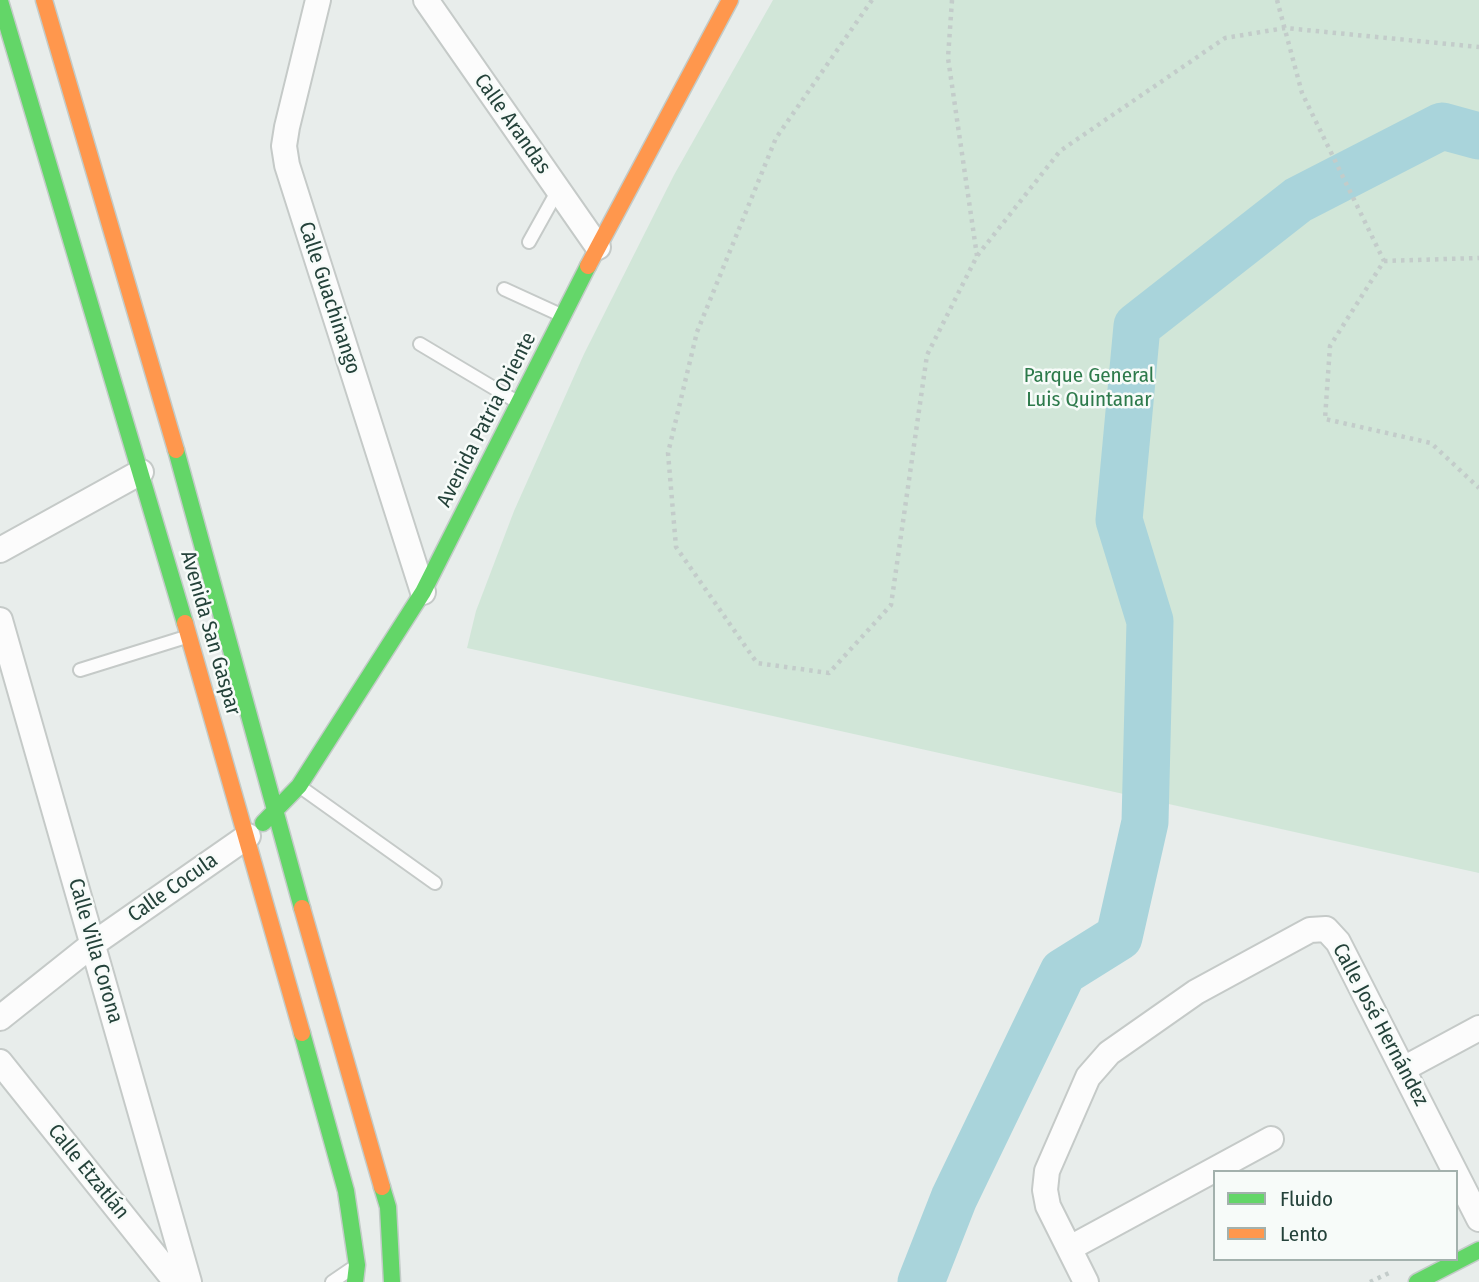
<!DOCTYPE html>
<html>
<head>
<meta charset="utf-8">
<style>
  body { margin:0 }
  #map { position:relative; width:1479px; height:1282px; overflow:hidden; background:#e8edeb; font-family:"Fira Sans Condensed",sans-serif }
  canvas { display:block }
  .legend { position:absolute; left:1213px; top:1170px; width:245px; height:91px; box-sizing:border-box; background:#f7fbf9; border:2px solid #a3b1ad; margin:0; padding:9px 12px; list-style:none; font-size:21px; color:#24423a }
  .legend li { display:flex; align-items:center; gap:14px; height:35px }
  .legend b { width:35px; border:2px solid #a3b1ad }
</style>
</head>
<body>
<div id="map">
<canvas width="1479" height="1282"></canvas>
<ul class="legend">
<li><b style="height:9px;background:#63d668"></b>Fluido</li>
<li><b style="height:9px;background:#ff974d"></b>Lento</li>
</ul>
</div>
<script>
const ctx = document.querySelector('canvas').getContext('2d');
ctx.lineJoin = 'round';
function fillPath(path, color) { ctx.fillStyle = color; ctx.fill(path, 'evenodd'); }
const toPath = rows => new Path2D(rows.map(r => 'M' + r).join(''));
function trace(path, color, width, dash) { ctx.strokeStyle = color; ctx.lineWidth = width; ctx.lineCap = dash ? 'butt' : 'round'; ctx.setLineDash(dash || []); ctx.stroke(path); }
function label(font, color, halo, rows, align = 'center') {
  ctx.font = font + ' "Fira Sans Condensed",sans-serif'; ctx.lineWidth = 5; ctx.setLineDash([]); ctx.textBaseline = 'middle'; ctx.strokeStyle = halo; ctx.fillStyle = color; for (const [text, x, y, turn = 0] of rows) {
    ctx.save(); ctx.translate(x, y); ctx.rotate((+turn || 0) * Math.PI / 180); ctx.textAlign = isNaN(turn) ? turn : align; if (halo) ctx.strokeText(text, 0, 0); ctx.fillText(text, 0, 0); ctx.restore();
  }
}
fillPath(toPath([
  [773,0,1479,0,1479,873,467,648,476,611,514,511,584,354,674,175]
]), '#d1e6d8');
trace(toPath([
  [921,1282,954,1198,1063,972,1119,937,1145,822,1150,621,1119,520,1137,326,1298,200,1442,126,1479,136]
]), '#a9d4db', 47);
const lane = toPath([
  [529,242,558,190],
  [504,289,563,316],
  [420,344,519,403],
  [80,670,186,637],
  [299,786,435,883],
  [332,1282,351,1269]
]);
const street = toPath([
  [318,0,287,127,284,146,287,165,423,592],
  [426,0,598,247],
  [0,550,141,472],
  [0,620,189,1282],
  [0,1018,93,944,248,836],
  [0,1062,176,1282],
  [1405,1068,1479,1028],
  [1070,1248,1271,1139],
  [1086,1282,1048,1206,1045,1190,1047,1171,1088,1077,1109,1053,1196,992,1310,930,1326,929,1338,942,1479,1219]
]);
const fast = toPath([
  [0,1,185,623],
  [176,450,302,908],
  [263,823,299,786,423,592,588,266],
  [302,1033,346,1191,357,1265,355,1282],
  [382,1187,388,1207,392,1282],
  [1417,1282,1479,1250]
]);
const slow = toPath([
  [44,0,176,450],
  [588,266,730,0],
  [185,623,302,1033],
  [302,908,382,1187]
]);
trace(lane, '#c5cac8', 16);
trace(street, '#c5cac8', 28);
trace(fast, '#c3cbc8', 19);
trace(slow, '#c3cbc8', 19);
trace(toPath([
  [872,0,776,138,697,332,668,453,676,547,757,663,829,673,891,605,927,355,977,256,1060,151,1225,38,1285,28,1479,47],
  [952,0,948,58,977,256],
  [1277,0,1302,93,1384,261,1330,346,1325,419,1431,443,1479,488],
  [1384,261,1479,258],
  [1370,1282,1391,1272]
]), '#c3ccca', 4.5, [3.5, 5]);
trace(lane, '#fcfcfc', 12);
trace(street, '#fcfcfc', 24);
trace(fast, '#63d668', 16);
trace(slow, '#ff974d', 16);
label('21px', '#24423a', '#f7fbf9', [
  ["Calle Arandas",512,124,55],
  ["Calle Guachinango",329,298,72],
  ["Avenida Patria Oriente",487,420,-63],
  ["Avenida San Gaspar",210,633,74],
  ["Calle Cocula",173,888,-35],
  ["Calle Villa Corona",95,951,74],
  ["Calle José Hernández",1380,1025,62],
  ["Calle Etzatlán",88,1172,51]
]);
label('21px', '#2d7a4b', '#f7fbf9', [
  ["Parque General",1089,376],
  ["Luis Quintanar",1089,400]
]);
</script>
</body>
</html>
